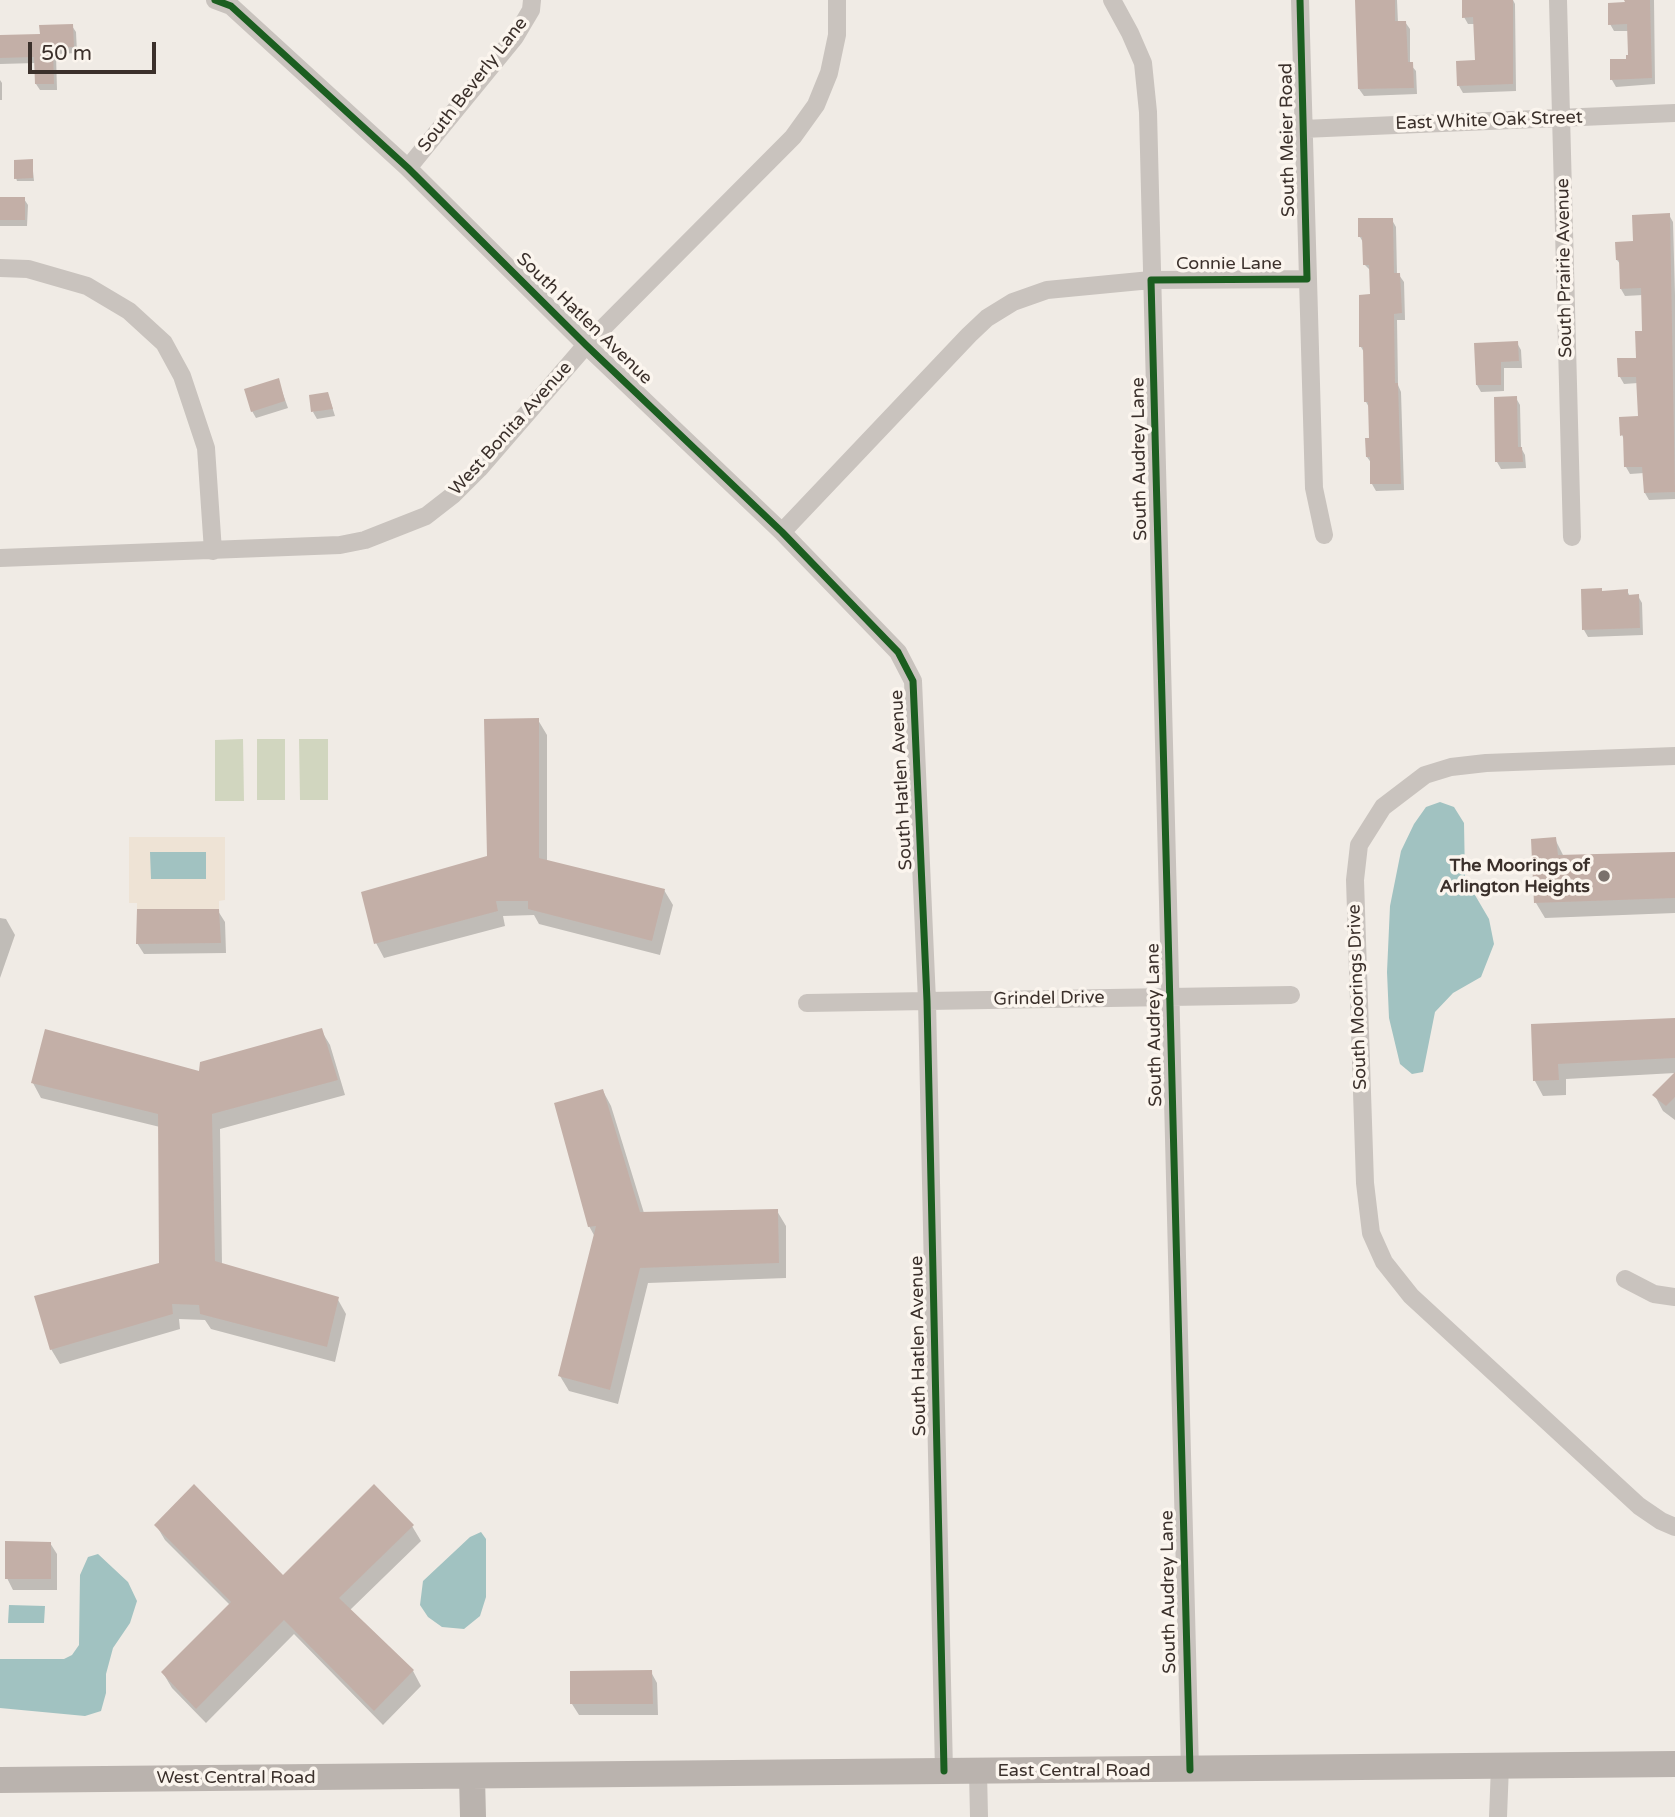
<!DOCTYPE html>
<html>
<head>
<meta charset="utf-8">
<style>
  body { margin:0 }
  #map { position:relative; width:1675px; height:1817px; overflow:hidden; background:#f0ebe5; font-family:"Varela Round",sans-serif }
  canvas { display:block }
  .scale { position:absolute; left:28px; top:42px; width:128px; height:32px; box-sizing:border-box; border:4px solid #3b302b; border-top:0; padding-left:9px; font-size:21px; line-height:24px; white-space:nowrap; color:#3b302b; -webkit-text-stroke:5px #fbf5ee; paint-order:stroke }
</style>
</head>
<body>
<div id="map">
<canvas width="1675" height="1817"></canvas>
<div class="scale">50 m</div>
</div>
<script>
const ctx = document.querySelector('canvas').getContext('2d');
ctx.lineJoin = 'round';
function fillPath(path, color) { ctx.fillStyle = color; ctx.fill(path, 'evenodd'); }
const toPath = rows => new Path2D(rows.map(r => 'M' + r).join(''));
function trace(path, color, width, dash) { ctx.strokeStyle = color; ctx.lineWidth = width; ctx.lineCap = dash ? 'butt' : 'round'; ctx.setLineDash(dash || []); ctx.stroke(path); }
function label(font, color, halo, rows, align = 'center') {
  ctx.font = font + ' "Varela Round",sans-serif'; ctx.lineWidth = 7; ctx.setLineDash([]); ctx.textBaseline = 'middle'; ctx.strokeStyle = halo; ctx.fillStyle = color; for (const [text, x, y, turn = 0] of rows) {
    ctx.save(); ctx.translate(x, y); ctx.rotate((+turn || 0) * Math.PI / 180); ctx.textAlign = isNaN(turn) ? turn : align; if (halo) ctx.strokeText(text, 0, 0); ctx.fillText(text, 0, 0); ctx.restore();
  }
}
fillPath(toPath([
  [243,739,244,801,215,801,215,740],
  [257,739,285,739,285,800,257,800],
  [299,739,328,739,328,800,300,800]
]), '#d1d6bf');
fillPath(toPath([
  [129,837,225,837,225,900,219,901,219,909,188,909,170,914,169,909,137,909,137,903,129,903]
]), '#eee3d5');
fillPath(toPath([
  [1440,802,1454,807,1464,823,1465,878,1489,919,1494,944,1481,977,1453,993,1435,1012,1423,1072,1412,1074,1400,1064,1389,1018,1387,972,1390,906,1401,851,1414,824,1426,807],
  [150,852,206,852,206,879,151,879],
  [481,1532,486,1539,486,1597,480,1616,464,1629,442,1627,428,1617,420,1605,423,1581,470,1537],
  [98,1554,128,1582,137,1601,130,1623,113,1648,106,1674,106,1693,101,1711,85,1716,0,1708,0,1659,64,1659,72,1655,79,1645,80,1575,88,1557],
  [9,1605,45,1606,44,1623,8,1623]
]), '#a1c2c1');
fillPath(toPath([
  [1357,0,1397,0,1398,23,1405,22,1410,29,1410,64,1416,71,1417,94,1364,96,1359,89],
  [1464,0,1513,0,1515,4,1516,91,1463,93,1459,86,1477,62,1475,24,1468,24,1464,17],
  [1626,0,1654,0,1655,84,1616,87,1612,80,1612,61,1628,60,1630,57,1629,31,1614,31,1610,24,1626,4],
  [72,26,76,32,77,53,56,54,57,90,40,90,36,84,36,63,0,64,0,37,41,35],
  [0,80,2,83,2,100,0,100],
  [32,161,34,181,17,181,16,178],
  [0,199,24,199,28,205,27,226,0,226],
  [1669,215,1673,222,1675,295,1675,499,1649,500,1645,493,1644,473,1630,474,1626,467,1625,441,1622,435,1639,417,1638,383,1624,384,1620,377,1637,359,1644,333,1643,295,1625,296,1621,289,1621,265,1617,260],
  [1392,220,1396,227,1397,275,1399,275,1404,282,1405,320,1397,320,1398,385,1401,392,1404,490,1376,491,1372,484,1372,464,1367,457,1370,440,1370,409,1366,402,1365,354,1361,347,1371,296,1371,271,1364,264,1364,244,1360,237],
  [1517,343,1521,350,1522,368,1504,368,1504,391,1481,392,1477,385],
  [278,380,288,408,256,418,252,411],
  [328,394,335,416,317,419,313,412],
  [1516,398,1520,405,1521,448,1525,455,1526,468,1501,469,1497,462],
  [1627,591,1630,596,1638,596,1642,603,1643,635,1588,637,1584,630,1603,592],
  [538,720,547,735,547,862,664,890,673,905,660,955,539,924,534,915,503,916,505,926,384,958,376,943,489,858],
  [1555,839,1564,857,1675,853,1675,913,1545,918,1536,903],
  [218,911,225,922,226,953,144,954,137,943],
  [0,918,6,919,15,935,0,978],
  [1675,1020,1675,1073,1566,1079,1566,1095,1543,1096,1535,1081,1533,1026],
  [321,1030,330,1045,345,1095,220,1129,222,1265,337,1298,346,1314,335,1362,211,1329,205,1320,179,1319,180,1329,60,1364,51,1349,161,1265,160,1127,41,1098,33,1083,201,1074],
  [1675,1075,1675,1120,1663,1111,1655,1096],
  [603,1091,611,1106,644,1213,777,1211,786,1226,786,1278,648,1283,618,1404,569,1391,560,1376,595,1237,589,1226],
  [156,1525,283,1577,412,1526,421,1541,350,1610,413,1671,421,1686,383,1725,294,1634,206,1723,172,1688,163,1673,230,1605,165,1540],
  [50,1543,57,1554,57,1590,13,1590,7,1578],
  [651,1672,657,1683,658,1715,579,1715,572,1704]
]), '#0003');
fillPath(toPath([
  [1355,0,1395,0,1395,21,1406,21,1408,62,1413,62,1414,88,1358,89],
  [1462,0,1513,0,1513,84,1457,86,1456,61,1475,60,1473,17,1462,18],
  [1624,0,1650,0,1652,78,1610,80,1610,59,1626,59,1626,55,1628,55,1627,24,1608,25,1608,3,1625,2],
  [73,24,74,47,53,48,54,84,35,84,34,57,0,58,0,35,40,34,39,25],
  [33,159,33,178,14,179,14,160],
  [0,197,25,197,25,220,0,220],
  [1670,213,1675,492,1644,493,1642,467,1624,467,1623,435,1620,436,1619,417,1638,416,1636,377,1618,377,1617,358,1636,358,1635,331,1642,331,1641,288,1620,289,1619,260,1616,260,1615,242,1633,241,1632,215],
  [1358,218,1393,218,1394,273,1400,273,1402,313,1394,314,1395,383,1398,383,1401,484,1370,484,1370,457,1366,457,1365,438,1369,438,1368,402,1364,402,1363,347,1359,347,1359,295,1370,294,1369,265,1363,265,1362,237,1358,237],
  [1518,341,1519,361,1501,362,1501,385,1476,385,1474,343],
  [279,378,285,401,251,412,244,389],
  [328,392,333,409,311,412,309,395],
  [1517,396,1518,447,1522,447,1523,462,1495,462,1494,397],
  [1602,588,1602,591,1628,589,1628,595,1639,594,1640,628,1582,630,1581,589],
  [539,718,539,858,665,889,652,941,528,909,528,901,496,901,498,911,374,944,361,892,487,856,484,719],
  [1556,837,1558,855,1675,852,1675,898,1534,903,1531,839],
  [137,909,219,909,221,943,136,944],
  [1675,1018,1675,1058,1558,1064,1559,1080,1533,1081,1531,1024],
  [322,1028,338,1080,212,1114,215,1261,339,1297,327,1347,200,1314,199,1305,172,1304,173,1314,50,1350,34,1296,159,1263,158,1114,31,1083,45,1029,199,1071,200,1062],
  [1675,1072,1675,1097,1666,1106,1652,1095],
  [603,1089,640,1212,778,1209,779,1263,640,1268,610,1390,558,1376,596,1226,588,1227,554,1103],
  [194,1484,283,1575,374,1484,414,1525,339,1598,414,1670,374,1711,284,1620,196,1709,161,1672,231,1602,154,1525],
  [5,1541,51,1542,51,1579,5,1579],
  [652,1670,653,1704,570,1704,570,1671]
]), '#c3afa7');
trace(toPath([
  [215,0,231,6,408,168,586,345,782,532,898,652,913,681,927,1001,944,1771],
  [1112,0,1130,33,1143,63,1148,112,1190,1770],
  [1300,0,1314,488,1324,535],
  [1558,0,1572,537],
  [1303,129,1675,113],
  [408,168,515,37,531,10,532,0],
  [0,268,28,269,87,286,129,311,164,343,182,376,206,448,213,551],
  [782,532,969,335,987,318,1013,302,1047,290,1151,280,1307,279],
  [0,558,340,545,365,540,426,516,453,495,479,469,586,345,793,137,816,105,829,73,837,35,837,0],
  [1675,756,1486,763,1451,767,1425,775,1383,807,1359,845,1355,880,1365,1183,1371,1233,1384,1262,1411,1296,1639,1506,1661,1521,1675,1527],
  [807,1003,1291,995],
  [1625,1279,1654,1294,1675,1297],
  [978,1771,979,1817],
  [1498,1817,1500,1766]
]), '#c9c3be', 18);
trace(toPath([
  [472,1777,473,1817],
  [0,1780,1675,1764]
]), '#bab3ae', 26);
trace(toPath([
  [215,0,231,6,408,168,586,345,782,532,898,652,913,681,927,1001,944,1771],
  [1190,1770,1151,280,1307,279,1300,0]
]), '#1b5e20', 7);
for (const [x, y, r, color] of [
  [1604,876,7,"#7a716c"]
]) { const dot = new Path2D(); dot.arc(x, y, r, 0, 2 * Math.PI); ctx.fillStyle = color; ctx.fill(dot); trace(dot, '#fbf5ee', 2.5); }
label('18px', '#3b302b', '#fbf5ee', [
  ["South Beverly Lane",473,85,-52],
  ["East White Oak Street",1489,121,-2],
  ["South Meier Road",1288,140,-91],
  ["Connie Lane",1229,264],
  ["South Prairie Avenue",1565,268,-91],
  ["South Hatlen Avenue",584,319,44],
  ["West Bonita Avenue",511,429,-48],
  ["South Audrey Lane",1140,459,-91],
  ["South Hatlen Avenue",902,780,-93],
  ["South Moorings Drive",1358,997,-92],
  ["Grindel Drive",1049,999,-1],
  ["South Audrey Lane",1155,1025,-91],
  ["South Hatlen Avenue",919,1346,-91],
  ["South Audrey Lane",1169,1592,-91],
  ["East Central Road",1074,1771],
  ["West Central Road",236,1778]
]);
label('bold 18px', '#3b302b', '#fbf5ee', [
  ["The Moorings of",1590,866],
  ["Arlington Heights",1590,887]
], 'right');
</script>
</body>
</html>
